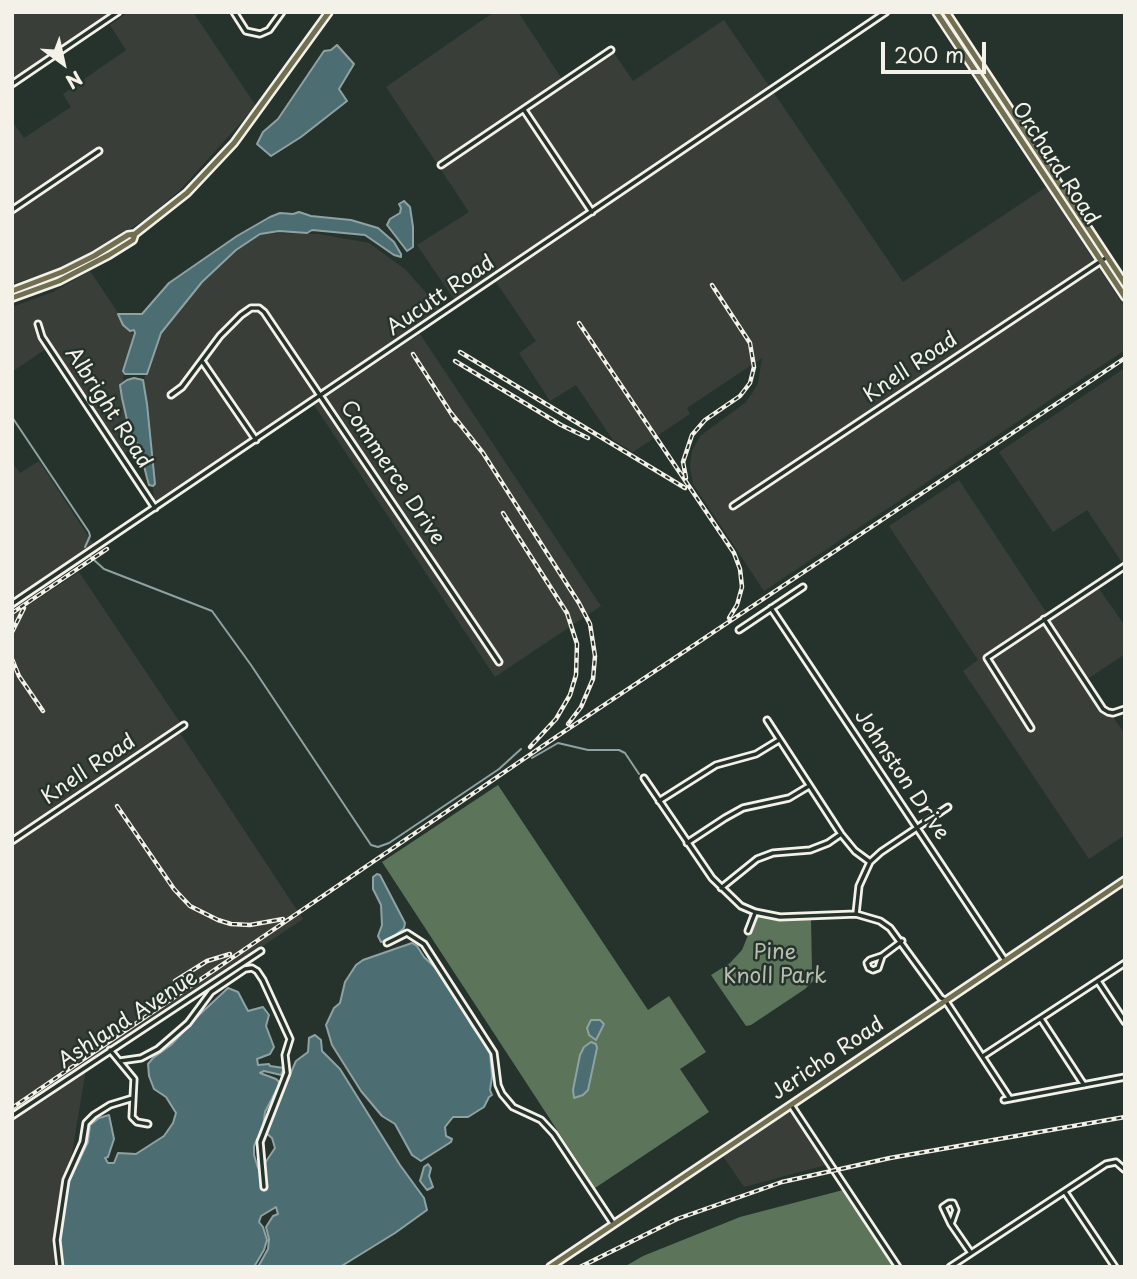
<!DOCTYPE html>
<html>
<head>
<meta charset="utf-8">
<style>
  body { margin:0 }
  #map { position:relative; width:1137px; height:1279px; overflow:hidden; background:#26332d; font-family:"Playpen Sans",sans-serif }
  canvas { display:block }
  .frame { position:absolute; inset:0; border:14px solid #f4f1e8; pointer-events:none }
  .north { position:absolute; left:28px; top:28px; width:70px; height:70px; -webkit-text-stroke:5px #26332d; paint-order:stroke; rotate:147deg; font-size:19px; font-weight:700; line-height:28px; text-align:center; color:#f4f1e8 }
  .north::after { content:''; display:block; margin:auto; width:24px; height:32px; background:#f4f1e8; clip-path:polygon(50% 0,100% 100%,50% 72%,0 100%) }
  .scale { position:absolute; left:881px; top:42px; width:105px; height:32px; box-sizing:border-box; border:4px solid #f4f1e8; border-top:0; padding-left:9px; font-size:21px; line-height:24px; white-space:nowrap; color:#f4f1e8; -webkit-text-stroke:5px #26332d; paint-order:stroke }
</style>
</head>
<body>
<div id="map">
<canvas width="1137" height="1279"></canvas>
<div class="frame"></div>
<div class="north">N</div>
<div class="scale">200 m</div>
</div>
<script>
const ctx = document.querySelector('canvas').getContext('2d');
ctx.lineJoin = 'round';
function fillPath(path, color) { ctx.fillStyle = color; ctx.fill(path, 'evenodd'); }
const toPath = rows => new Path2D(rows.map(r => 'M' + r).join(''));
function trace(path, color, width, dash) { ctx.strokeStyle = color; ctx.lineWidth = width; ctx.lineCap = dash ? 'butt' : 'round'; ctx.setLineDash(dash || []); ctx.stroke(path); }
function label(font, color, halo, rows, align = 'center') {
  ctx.font = font + ' "Playpen Sans",sans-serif'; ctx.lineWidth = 5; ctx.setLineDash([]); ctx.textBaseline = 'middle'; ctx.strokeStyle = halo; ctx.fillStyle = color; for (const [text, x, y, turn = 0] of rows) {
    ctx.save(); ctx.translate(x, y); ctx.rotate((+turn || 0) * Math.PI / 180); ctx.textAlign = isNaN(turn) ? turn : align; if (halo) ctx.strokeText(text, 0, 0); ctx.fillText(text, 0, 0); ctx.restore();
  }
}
fillPath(toPath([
  [12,12,113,12,12,80],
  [128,12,193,12,256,106,180,190,146,219,87,255,50,272,12,284,12,121,24,138,71,107,63,94,126,50,110,25],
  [494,12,518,12,562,79,610,47,633,81,724,20,903,282,1046,187,1125,308,1125,350,764,591,693,484,690,467,692,451,700,436,745,403,753,392,758,383,762,358,687,408,690,414,633,452,613,440,576,385,550,401,519,353,536,341,496,282,459,307,417,245,469,212,386,87],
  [263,233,319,234,369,243,406,270,442,311,155,505,147,444,143,384,155,334,226,254],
  [90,271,133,335,123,378,130,428,138,444,122,455,50,346,12,372,12,307,53,292],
  [420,334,601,606,495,677,314,405],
  [1125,368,1125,563,1123,564,1087,510,1053,532,999,452],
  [39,461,94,545,12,601,12,462,20,473],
  [959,480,1048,615,1041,620,1092,700,1100,713,1113,717,1125,734,1125,835,1089,859,963,671,978,660,889,526],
  [79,572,181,724,184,729,180,733,303,919,12,1114,12,616],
  [1097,586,1125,626,1125,654,1086,680,1046,620],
  [86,1069,53,1267,12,1267,12,1119],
  [788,1109,826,1165,744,1187,721,1153]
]), '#393f38');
fillPath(toPath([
  [130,236,132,238,103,256,67,274,12,296,12,293,81,265],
  [498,785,648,1010,669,996,706,1052,680,1069,709,1112,595,1188,382,862],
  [759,916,778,919,811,918,812,970,817,977,805,989,751,1025,746,1026,711,975,730,963,742,950,755,918],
  [843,1190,894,1267,624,1267,643,1256,740,1217]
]), '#5b745a');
const water = toPath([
  [337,45,354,64,339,89,347,101,301,137,271,156,257,144,263,132,278,119,324,51,331,50,337,45],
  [404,201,410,207,413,227,413,247,407,251,387,225,390,219,400,213,401,208,399,204,404,201],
  [299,212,311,216,351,220,378,228,394,242,401,254,401,257,394,255,365,235,312,230,307,233,279,231,260,234,236,250,202,282,161,333,147,374,125,374,123,371,135,333,134,330,130,331,123,325,118,314,142,314,169,283,237,236,270,217,280,213,293,214,299,212],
  [134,378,143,380,147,404,155,484,153,486,149,485,147,478,139,446,130,433,122,398,120,385,127,380,134,378],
  [377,874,380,875,405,923,404,928,391,939,381,942,378,936,382,925,381,905,373,889,373,877,377,874],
  [412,943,417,946,424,957,444,976,472,1026,486,1045,490,1053,492,1077,490,1090,492,1095,489,1097,484,1107,468,1117,453,1117,445,1127,446,1136,452,1139,451,1142,421,1161,412,1155,395,1124,382,1116,361,1091,332,1045,326,1025,334,1008,340,1003,345,982,356,965,363,960,412,943],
  [228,988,238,992,248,1011,263,1007,269,1015,266,1026,274,1047,270,1054,257,1059,258,1065,269,1064,270,1066,284,1068,281,1075,264,1071,260,1073,276,1079,280,1083,265,1112,263,1127,254,1146,254,1155,258,1168,263,1166,275,1148,272,1138,266,1133,269,1121,274,1115,275,1108,296,1061,308,1052,309,1038,315,1035,321,1040,322,1051,340,1069,400,1165,424,1198,427,1210,395,1233,340,1267,258,1267,268,1249,269,1239,266,1227,273,1216,278,1214,276,1207,261,1216,259,1222,263,1227,267,1240,264,1250,254,1267,62,1267,59,1236,67,1186,88,1142,90,1125,99,1118,109,1115,114,1139,108,1157,105,1158,108,1163,114,1163,118,1153,136,1154,164,1136,173,1123,176,1113,166,1097,154,1089,149,1076,148,1064,153,1058,171,1045,198,1016,228,988],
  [591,1020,600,1020,604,1024,596,1040,589,1035,587,1028,591,1020],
  [591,1042,596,1044,597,1048,588,1090,583,1095,574,1098,573,1090,580,1055,584,1047,591,1042],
  [428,1164,431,1168,429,1176,433,1187,427,1190,420,1181,424,1167,428,1164]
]);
fillPath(water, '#4c6e73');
trace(water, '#8fa2a2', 2);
trace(toPath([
  [12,417,89,532,90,536,85,547],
  [90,556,91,557],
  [94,560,104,569,212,611,251,665,371,845,378,847,389,843,499,769,521,749],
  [532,758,558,743,588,750,619,750,625,753,639,774]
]), '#8fa2a2', 2);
const minor = toPath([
  [234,12,246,31,260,34,269,30,282,12],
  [12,84,118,12],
  [524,110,592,212],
  [441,165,611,50],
  [12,210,99,151],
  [38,324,42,337,155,508],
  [202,361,256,440],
  [171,395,182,387,220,336,241,315,251,308,259,308,264,312,499,662],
  [733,506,1107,257],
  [12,604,886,12],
  [771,608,1004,959],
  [1044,619,1103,709,1108,712,1113,713,1125,709],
  [739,630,803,587],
  [767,720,841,834,855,851,870,862],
  [1031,728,987,658,1125,566],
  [644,778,712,878,741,906,755,912,780,917,856,914,880,921,890,928,941,998,945,1000,1010,1099],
  [659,801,716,765,756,754,779,740],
  [12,841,184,725],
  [687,843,725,818,743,808,789,798,809,786],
  [721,888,757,859,773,853,810,850,828,843,841,834],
  [856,914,859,886,870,862,881,852,948,807],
  [748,931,755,913],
  [387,943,407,933,424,944,494,1053,498,1085,502,1094,513,1107,541,1120,554,1134,613,1223],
  [882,956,878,968,873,970,869,968,867,963,870,960,882,956,902,941],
  [1098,981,1125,1022],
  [1041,1019,1084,1085],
  [110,1050,134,1079,132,1117,137,1122,148,1124],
  [983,1056,1125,963],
  [120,1061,141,1058,158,1049,188,1023,211,992,245,969,252,968,257,971,263,980,290,1039,285,1055,287,1073,260,1142,264,1187],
  [1004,1100,1125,1077],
  [791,1105,898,1267],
  [12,1116,261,951],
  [1065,1192,1115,1267],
  [951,1224,943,1207,949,1203,953,1203,956,1210,951,1224,971,1253],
  [60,1267,57,1240,66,1180,83,1142,86,1123,94,1115,110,1105,133,1098],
  [950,1267,1106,1164,1116,1162,1125,1170]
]);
const major = toPath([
  [936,12,1125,297],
  [946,12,1125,284],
  [12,291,62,272,94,256,128,235,135,234],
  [12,298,59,281,109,255,133,240,135,234,187,193,234,143,329,12],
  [550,1267,1125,880]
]);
trace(minor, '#f4f1e8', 9);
trace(major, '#f4f1e8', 10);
trace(minor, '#26332d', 3.5);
trace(major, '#706f52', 5);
const rail = toPath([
  [579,323,734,553,740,569,742,587,737,605,729,618],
  [460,352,685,488],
  [413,354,456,421],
  [455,361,561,425,588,438],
  [451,413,483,453,579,603,590,624,595,656,593,679,581,707,568,724],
  [686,478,683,462,692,435,705,420,740,396,750,383,754,367,750,343,712,285],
  [503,513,567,613,577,644,576,675,570,695,556,719,530,747],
  [12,613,107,549],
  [12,632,24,608],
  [12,659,19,676,43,711],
  [117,806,174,889,190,906,218,920,231,924,250,925,283,919],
  [175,981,207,961,230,954],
  [12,1108,550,741,1125,358],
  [580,1267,677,1219,782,1182,890,1158,1125,1117]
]);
trace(rail, '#f4f1e8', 4.5);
trace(rail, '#26332d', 2, [5]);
label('21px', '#f4f1e8', '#26332d', [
  ["Orchard Road",1055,164,57],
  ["Aucutt Road",441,296,-34],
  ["Knell Road",911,368,-34],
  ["Albright Road",108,408,57],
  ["Commerce Drive",392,473,56],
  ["Knell Road",89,770,-34],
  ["Johnston Drive",901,775,56],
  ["Ashland Avenue",128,1020,-33],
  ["Jericho Road",828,1059,-34]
]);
label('21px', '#b7bfaf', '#26332d', [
  ["Pine",775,953],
  ["Knoll Park",775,977]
]);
</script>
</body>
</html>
